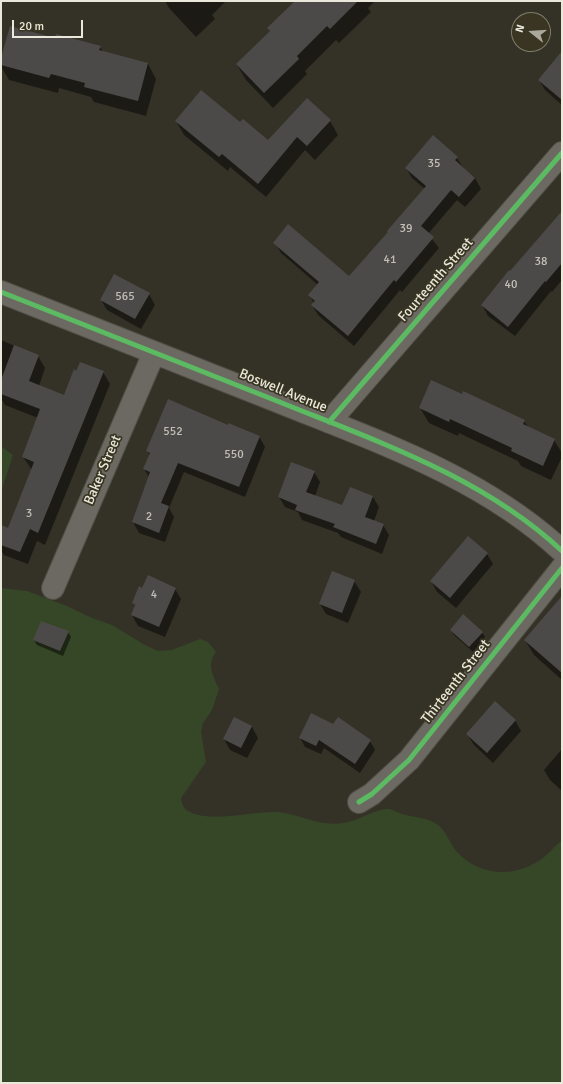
<!DOCTYPE html>
<style>
body{margin:0}
#map{position:relative;width:563px;height:1084px;overflow:hidden;background:#343227;font-family:Signika,sans-serif}
canvas{display:block}
.frame{position:absolute;inset:0;border:2px solid #e9e8db;pointer-events:none}
.north{position:absolute;left:511px;top:12px;width:40px;height:40px;box-sizing:border-box;background:#393522;border:1px solid #7f7d6c;border-radius:50%;rotate:287deg;font-size:11px;font-weight:700;line-height:16px;text-align:center;color:#e9e8db}
.north::after{content:'';display:block;margin:auto;width:14px;height:18px;background:#aaa89c;clip-path:polygon(50% 0,100% 100%,50% 72%,0 100%)}
.scale{position:absolute;left:12px;top:20px;width:71px;height:18px;box-sizing:border-box;border:2px solid #e9e8db;border-top:0;padding-left:5px;font-size:12px;line-height:14px;white-space:nowrap;color:#e9e8db;-webkit-text-stroke:3px #393522;paint-order:stroke}
</style>
<div id="map">
<canvas width="563" height="1084"></canvas>
<div class="frame"></div>
<div class="north">N</div>
<div class="scale">20 m</div>
</div>
<script>
const ctx = document.querySelector('canvas').getContext('2d');
ctx.lineJoin = 'round';
function fill(path, color) {
  ctx.fillStyle = color;
  ctx.fill(path, 'evenodd');
}
function strokePath(path, color, width, dash) {
  ctx.strokeStyle = color;
  ctx.lineWidth = width;
  ctx.lineCap = dash ? 'butt' : 'round';
  ctx.setLineDash(dash || []);
  ctx.stroke(path);
}
function label(font, color, halo, rows, align = 'center') {
  ctx.font = font + ' Signika,sans-serif';
  ctx.lineWidth = 3.5;
  ctx.setLineDash([]);
  ctx.textBaseline = 'middle';
  ctx.strokeStyle = halo;
  ctx.fillStyle = color;
  for (const [text, x, y, turn = 0] of rows) {
    ctx.save();
    ctx.translate(x, y);
    ctx.rotate((+turn || 0) * Math.PI / 180);
    ctx.textAlign = isNaN(turn) ? turn : align;
    if (halo) ctx.strokeText(text, 0, 0);
    ctx.fillText(text, 0, 0);
    ctx.restore();
  }
}
fill(new Path2D(`
 M1,446L13,455L1,492Z
 M1,588L27,591L67,606L92,618L112,625L143,644L158,651L172,650L200,639L208,642L216,652C206,665 213,675 219,689L212,710L203,723L201,732L206,762L181,798C182,804 183,809 190,812C212,823 253,811 277,812C300,814 319,827 343,823C358,821 371,811 386,809C392,808 400,814 406,815C417,818 429,818 438,825C447,832 449,843 457,852C478,875 511,878 537,862C545,858 555,846 562,840V1083H1Z`), '#354726');
fill(new Path2D(`
 M165,1H226L212,15L215,19L196,37L169,8Z
 M296,1H375L368,8L371,12L339,43L336,40L305,71L307,74L273,108L246,80L237,65L270,32L268,28Z
 M56,39L100,47L103,52L148,64L156,79L146,116L94,102L91,97L59,88L58,93L9,80L1,66V61Z
 M562,53V105L545,90L539,80Z
 M307,99L330,121L338,135L315,160L305,150L266,197L230,167L228,171L184,135L176,121L268,141Z
 M433,137L457,158L464,169L475,178L481,189L465,207L457,200L428,234L439,248L402,292L400,290L354,346L318,315L312,305L314,303L310,296L318,285L281,253L275,243L349,277L389,233L425,189L412,178L406,168Z
 M562,212V280L552,292L551,291L515,336L488,316L482,305Z
 M149,294L155,305L141,329L107,310L101,300Z
 M1,340L38,356L45,368L39,386L64,396L77,372H103L110,384L45,545L37,541L28,564L4,555L1,550V532L8,529L32,470L23,457L38,418L5,405L1,398Z
 M420,408L524,421L529,428L554,440L562,453V457L551,480L521,466L518,461L459,433L458,436L429,423Z
 M228,427L259,436L265,447L245,497L184,472L169,508L174,517L165,542L139,533L133,522L149,477L144,469L150,455L147,451Z
 M314,472L320,482L315,496L343,507L350,488L373,497L379,507L374,521L383,525L389,535L382,554L341,537L338,533L302,520L298,512L285,507L279,497Z
 M487,554L493,564L456,608L437,592L431,581Z
 M354,581L361,592L348,623L326,614L320,604Z
 M143,589H175L181,599L165,637L138,626L132,615L135,607L133,603Z
 M562,602V680L534,655L525,640Z
 M451,630L482,632L485,637L473,652L454,635Z
 M68,632L71,637L63,656L37,645L34,640Z
 M234,719L252,727L258,738L247,758L230,750L224,739Z
 M338,719L370,741L375,750L360,773L324,748L321,754L305,747L300,738L333,725Z
 M515,720L521,731L493,763L474,745L467,734Z
 M562,749V791L550,780L544,770Z`), '#0007');
fill(new Path2D(`
 M295,1H358L330,29L327,26L297,56L299,59L264,93L236,64L270,31L267,28Z
 M10,26L55,38L56,34L101,46L99,50L148,63L138,101L84,87L85,83L51,74L49,78L1,65V58Z
 M562,51V100L538,80Z
 M201,90L240,122L243,119L268,140L307,98L331,120L307,146L297,137L258,184L222,154L219,157L175,121Z
 M433,135L458,157L455,160L475,178L459,197L451,190L421,226L434,237L396,282L394,280L348,336L311,305L315,301L308,295L319,282L273,243L288,224L349,276L388,232L387,231L426,186L405,168Z
 M562,211V263L546,282L545,281L508,327L481,305L509,270L510,271Z
 M114,274L150,293L135,319L100,300Z
 M14,345L39,355L29,381L64,395L74,369L76,371L80,362L104,371L38,533L30,529L20,552L1,545V525L8,528L34,462L22,457L40,409L1,394V380Z
 M431,380L462,394L463,391L525,420L523,424L555,439L543,466L511,451L512,448L450,419L449,422L419,408Z
 M168,399L228,425V423L260,436L239,487L178,463L161,503L169,506L159,533L132,522L150,472L143,469L150,453L146,451Z
 M291,462L315,471L306,492L342,505L350,487L373,496L365,517L384,524L376,544L333,527L335,524L295,510L297,505L278,497Z
 M468,536L488,553L450,598L430,581Z
 M332,571L355,580L342,613L319,604Z
 M148,575L176,588L159,627L131,615L135,605L132,603L139,586L142,588Z
 M562,596V673L524,640Z
 M463,614L483,632L469,647L450,630Z
 M41,621L69,631L60,651L33,640Z
 M495,701L516,720L487,753L466,734Z
 M311,713L333,724L338,717L371,740L355,764L319,740L316,746L299,738Z
 M234,717L252,726L241,748L223,739Z`), '#4c4a49');
const minor = new Path2D(`
 M1,292C93,329 185,365 277,401C376,441 483,477 562,551
 M329,422L562,153
 M53,588L154,353
 M359,802L372,794L409,760L562,568`);
strokePath(minor, '#504f45', 24);
strokePath(minor, '#6b6961', 22);
strokePath(new Path2D(`
 M1,292C93,329 185,365 277,401C376,441 483,477 562,551
 M329,422L562,153
 M359,802L372,794L409,760L562,568`), '#5cba63', 5);
label('12px', '#c2c0b6', null, [
 ["35",434,164],
 ["39",406,229],
 ["41",390,260],
 ["38",541,262],
 ["40",511,285],
 ["565",125,297],
 ["552",173,432],
 ["550",234,455],
 ["3",29,514],
 ["2",149,517],
 ["4",154,595]
]);
label('14px', '#e9e8db', '#393522', [
 ["Fourteenth Street",436,280,-49],
 ["Boswell Avenue",283,391,22],
 ["Baker Street",103,470,-67],
 ["Thirteenth Street",456,682,-52]
]);
</script>
